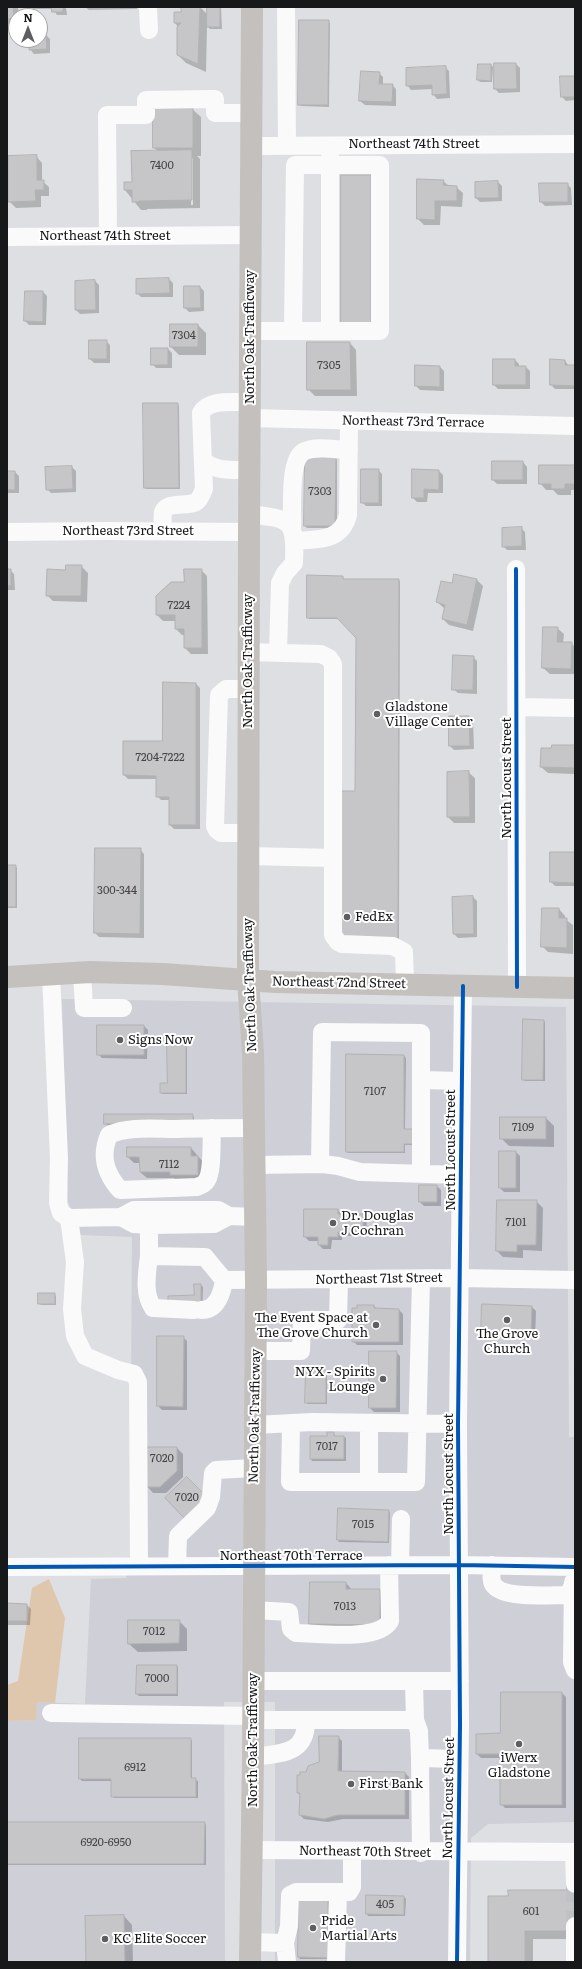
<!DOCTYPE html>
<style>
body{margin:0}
#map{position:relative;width:582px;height:1969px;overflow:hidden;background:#dedfe2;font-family:Literata,serif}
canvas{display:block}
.frame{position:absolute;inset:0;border:8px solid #17181a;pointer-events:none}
.north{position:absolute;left:8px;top:8px;width:40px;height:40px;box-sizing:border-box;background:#fff;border:1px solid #a2a3a3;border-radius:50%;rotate:0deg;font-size:11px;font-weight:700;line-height:16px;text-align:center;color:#17181a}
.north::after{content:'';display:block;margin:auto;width:14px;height:18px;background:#5d5e60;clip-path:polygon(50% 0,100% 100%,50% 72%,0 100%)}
</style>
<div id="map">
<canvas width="582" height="1969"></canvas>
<div class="frame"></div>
<div class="north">N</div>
</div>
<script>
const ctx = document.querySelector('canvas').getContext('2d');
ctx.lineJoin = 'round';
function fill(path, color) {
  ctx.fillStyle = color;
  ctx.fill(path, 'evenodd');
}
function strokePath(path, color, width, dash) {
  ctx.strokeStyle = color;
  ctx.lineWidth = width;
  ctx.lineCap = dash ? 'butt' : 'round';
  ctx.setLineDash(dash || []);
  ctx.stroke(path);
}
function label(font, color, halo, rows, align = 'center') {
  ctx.font = font + ' Literata,serif';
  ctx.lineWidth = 4;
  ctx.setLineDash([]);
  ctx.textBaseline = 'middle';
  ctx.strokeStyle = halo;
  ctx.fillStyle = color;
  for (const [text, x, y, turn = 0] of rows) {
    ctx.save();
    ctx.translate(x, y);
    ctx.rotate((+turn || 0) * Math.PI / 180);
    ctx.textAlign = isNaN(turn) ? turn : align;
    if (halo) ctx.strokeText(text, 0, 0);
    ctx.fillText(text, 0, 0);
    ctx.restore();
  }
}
fill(new Path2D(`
 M62,999L566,1007L569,1437H575V1822L488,1824L471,1838L470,1962H275V1702H224L225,1962H7V1721L35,1720L37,1702L85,1704L91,1579L126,1578L130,1556L132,1237L81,1235L68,1202Z`), '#cecfd7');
fill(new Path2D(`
 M49,1579L65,1618L55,1703L37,1702L36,1720L7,1721V1685L18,1681L32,1588Z`), '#dfc7ae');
fill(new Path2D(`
 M7,7H18L19,16H16V24L7,25Z
 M31,7H66L67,15H57L53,9H33Z
 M85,7H137V9L89,10Z
 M182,7H200L208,15V7H221L222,29H210L207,26L206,72L186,63L178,55V27L175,23L182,13Z
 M328,21L330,23L329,107L301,106L299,104Z
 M40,35H46L50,39V53L34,54L30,49V40H40Z
 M516,64L520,68V92L499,93L495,89Z
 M491,65L493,67L492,82H480L478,80Z
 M445,67L449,71L450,98L437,99L433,94V89L411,90L407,85Z
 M379,73L383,77V85H392L396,89V106L365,105L360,101Z
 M575,77V100L566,101L562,97Z
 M192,109L201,117V156H197L200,159V208L147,209V210H141L125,190L133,183L158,151L154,148ZM191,158H193V205H191Z
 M36,156L42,163V181L49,187V196H41V207L16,208L9,201Z
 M443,181L449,186L456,187L463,193L462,207L441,206L440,225H424L418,219Z
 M498,182L502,186V201L480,202L476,198Z
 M567,184L571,188L572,205L545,206L541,202Z
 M169,279L173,283V297H141L137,293Z
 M95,281L99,285V313L80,314L76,310Z
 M185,287H200L204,291V311L189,312L185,308Z
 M43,292L47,296L46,325H29L25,321Z
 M198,325L206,333V355H179L171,347Z
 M106,341L110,345V363H94L90,359Z
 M350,343L356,350L357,396H315L308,389Z
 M168,349L172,353V368H156L152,364Z
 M494,360H515L519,364V367H526L530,371V389H498L494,385Z
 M565,361L569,366H575V389H555L551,385Z
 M416,366L440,367L444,371V391L420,390L416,386Z
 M177,404L179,406L180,489H147L145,488Z
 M335,458L337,460V528H307L305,526Z
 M523,462L527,467V484H497L493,480Z
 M575,466V490H571V495H558L553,490H546L540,483Z
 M72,467L76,471V492L51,493L47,489Z
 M378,470L382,474V506H366L362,502Z
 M439,471L443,475V493H428L427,502H417L413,498Z
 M7,472H15L19,476V493H7Z
 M521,528L525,532L526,550H507L503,546Z
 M81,566L88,573L87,602L53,601L47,595L66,571Z
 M7,570H10L14,574L15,590H7Z
 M201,570L207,576L208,654H191L185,648V635H182L176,629V621H163L157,615V597L185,583Z
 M342,577L345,580H399L400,582L399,940H341L356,792L357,638L340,619H309L308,617Z
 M477,580L483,586L473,631L449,625L443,619L445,609L437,602L452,584Z
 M557,628L564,634L563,643H571L575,647V674H550L543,668Z
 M473,657L477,661V694L458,693L453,689Z
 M196,684L200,688V829H174L170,825V800H161L157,796V779H128L124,775L163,742Z
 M469,717L473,721L474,749L454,750L450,746Z
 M575,746V774L548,773L541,767L542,749Z
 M448,772H468L475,778V823H454L448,817Z
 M7,829L8,830V839H7Z
 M96,849H140L144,854V938L99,937L95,933Z
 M575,853V886H555L551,882Z
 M7,866H15L17,868V908H7Z
 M473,897L477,901V937L458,938L454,934Z
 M559,909L565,916V919L573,925V954L548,952L542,946Z
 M544,1021L545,1022V1081H525L523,1079Z
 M144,1026L148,1030L147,1059L102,1058L98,1054Z
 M186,1046L187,1048V1094H163L161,1093L168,1084Z
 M404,1056L406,1058L405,1130L420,1145H405V1153H348L347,1151Z
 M192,1115L194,1117V1125H107L105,1123Z
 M546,1118L554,1126V1147L509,1146L501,1138Z
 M128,1148H191L204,1163V1181H177L174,1178H147L140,1172V1163H134L128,1157Z
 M516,1152L520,1156V1192H504L500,1188Z
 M437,1186L441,1190V1206H424L420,1202Z
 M536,1201L543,1208L542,1251L523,1250V1258L503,1257L497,1251Z
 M338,1210L342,1215H363L367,1219L366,1236H342V1240H332L331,1249H323L319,1245V1241H309L305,1237Z
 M201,1285L203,1287L202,1315L195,1296Z
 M54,1294L56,1296V1305H41L39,1303Z
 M374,1306L377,1309L399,1310L403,1314V1345H357L353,1341Z
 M532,1307L536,1311L535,1339L486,1337L482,1333Z
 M183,1337L187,1341V1410H162L158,1406Z
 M396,1352L400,1356V1412H374L370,1408Z
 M326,1371L327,1372V1404H308L306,1402Z
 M334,1433L335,1437H344L346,1438V1461H312L311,1459L328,1437Z
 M177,1448L183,1454V1477L166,1493H153L147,1486Z
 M389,1511L390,1513L389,1543L339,1542L338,1540Z
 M346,1583L352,1590H380L386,1597V1631L316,1630L310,1624Z
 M7,1604L27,1605L31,1609L30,1625H7Z
 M179,1621L187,1629V1651L138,1652L129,1644Z
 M177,1666L178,1667V1696H139L137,1694Z
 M562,1693L566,1697V1808H505L501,1804V1758H481L477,1754L501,1734Z
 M338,1737L342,1741V1772L405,1773L409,1777V1819H343L328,1822L304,1819L300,1815L301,1795L298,1793L307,1773L320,1762Z
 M190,1739L192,1741V1779L198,1781V1798H114L112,1796V1781H82L80,1779Z
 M7,1823H204L206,1825V1865H7Z
 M575,1891L574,1939H533V1962H489V1897Z
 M404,1897L406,1899L405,1916H368L367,1914Z
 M328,1900L330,1902L329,1959H300L299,1957Z
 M124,1916L132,1925L133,1962H87Z`), '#0003');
const building = new Path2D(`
 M7,7H13L14,18L7,19Z
 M52,7H63V12H52Z
 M181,7H200L198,64L177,55V27L181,23H174V12H181Z
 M207,7H220V27H207Z
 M299,20H329L328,105H298Z
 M40,34H46L47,49L29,50V40H40Z
 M494,63H516L517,89H494Z
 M478,64H491V81L477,80Z
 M446,66L447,94L432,95V85L406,86V68Z
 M361,71L380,72L379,84H393L392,102L359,101Z
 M560,76H575V97H561Z
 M153,108H193V148H153Z
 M192,150V200L139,201V202H132V190H124V182H132L131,151Z
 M37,155V180H44V190H35L36,201L8,202V156Z
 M341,175H371V326H341Z
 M417,179L444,180L443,185L457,186V201H435V220L417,219Z
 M498,181L499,198H475V182Z
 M539,183H568V202H540Z
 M169,278L170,293L136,294V279Z
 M95,280L96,310H75V281Z
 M184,286H200L201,308H184Z
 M25,291H43V322L24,321Z
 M170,324H198V347H170Z
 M89,340H107V359H89Z
 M307,342H350L351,390H307Z
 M151,348H168V365H151Z
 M493,359H515V366H526V385H493Z
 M550,359L565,360V365H575V386L550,385Z
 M415,365L440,366V387L415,386Z
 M143,403H178L179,488H144Z
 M305,457H336L335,526H304Z
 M492,461H523V480H492Z
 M539,465H575V484H565V489H551V484H539Z
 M72,466L73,489L46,490L45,467Z
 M361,469H379V503H361Z
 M412,469L439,470V490L424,489V498H412Z
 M7,471H15V490H7Z
 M522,527V546L502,547V528Z
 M66,565H82L81,596H46L47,569L65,570Z
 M7,569H11V586H7Z
 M184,569H202V648H184V629H175V615H156V596L171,582H184Z
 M454,574L477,579L467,625L442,619L445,605L436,602L441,581L452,583Z
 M307,575L343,576V579H399L398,938H339V791H355L356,638L337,618H307Z
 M543,627H558L557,642H572L571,669L542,668Z
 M453,655L474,656L473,690H452Z
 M163,682L196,683V825H169V797H156V776L123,775V741H162Z
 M449,716H469L470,746H449Z
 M552,745H575V768L540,767L541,748H551Z
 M469,771L470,817H447V772Z
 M95,848H141L140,934L94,933Z
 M550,852H575V883L550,882Z
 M7,865H16V907H7Z
 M473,896L474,934H453L452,897Z
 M542,908H559V918H567V948L541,947Z
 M523,1019L544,1020L543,1080H522Z
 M97,1025H144V1055H97Z
 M167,1045H186V1093H160V1083H167Z
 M346,1054L404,1055V1129H419L418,1144H404V1152H346Z
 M104,1114H193V1123L104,1124Z
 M500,1117H546V1139H500Z
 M127,1147H191V1156H198V1175H170V1172H140L139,1157H127Z
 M499,1151H516V1188H499Z
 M419,1185H437V1202H419Z
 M497,1200H537L536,1245H517V1252L496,1251Z
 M304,1209H338V1214H363V1232H338V1237H328V1245H318V1237H304Z
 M194,1284H201V1314L168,1304V1296L194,1295Z
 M38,1293H55V1304H38Z
 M482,1304L532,1306L531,1335L481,1334Z
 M357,1305H374V1308L399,1309V1342H352V1308H357Z
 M157,1336H184L183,1407L157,1406Z
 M369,1351H397L396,1408H369Z
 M306,1369L326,1370V1403H305Z
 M327,1432H334V1436H344V1459H310V1436H327Z
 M146,1447H177V1471L160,1487H146Z
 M187,1477L209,1499L186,1520L165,1498Z
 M338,1508L389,1510L388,1542L337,1540Z
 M310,1582H346V1589H380V1625L309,1624Z
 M7,1603L27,1604V1621H7Z
 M128,1620H180L179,1643L128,1644Z
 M137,1665H177V1694H136Z
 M501,1692H562V1805H500V1754H476V1734L500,1733Z
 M319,1736H339L338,1771L405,1772V1815H338L324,1819L299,1815L300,1793H297V1775H300V1772H306L308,1766L319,1762Z
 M79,1738H191V1778H196V1797H111V1779H79Z
 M7,1822H205L204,1864H7Z
 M508,1890H575V1928L567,1931H525V1962H488V1896H508Z
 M366,1895L404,1896V1915L366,1914Z
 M299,1899H328V1958L298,1957Z
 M124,1915L125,1962H86L85,1916Z`);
fill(building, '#c6c6c9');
strokePath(building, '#b2b2b5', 1);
strokePath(new Path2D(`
 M575,1884V1926`), '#c0c1c4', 18, [18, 9]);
strokePath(new Path2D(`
 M148,7L149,30
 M286,7L287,146
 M252,146L575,144
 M330,153V331
 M108,236L107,115H146V100L215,99V113H252
 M7,237L250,235
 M250,331C294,331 337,331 380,331V165H295L293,331
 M250,418L575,426
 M203,461C218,472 232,470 250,470
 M249,514C291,519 296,519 294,563L285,573L280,583L278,653
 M292,529C293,512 288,462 303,452C315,445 336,450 349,450
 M163,531C163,526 162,517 163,512C167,501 188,507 196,502C200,500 202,493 204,489L201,413C209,398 235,403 250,402
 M7,532L104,531L249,532
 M295,541C318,539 341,542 348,515L349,421
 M516,569L517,987
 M248,652L321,654L329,658L333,664V935L338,942L342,944L393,946L404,952L405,984
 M517,707L575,708
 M248,833H221L217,830L215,826L219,695L226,689H248
 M248,856L333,858
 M82,972L84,1008H123
 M51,974L59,1158L58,1203L61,1213L69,1218L121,1217L134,1210H218L229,1216
 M421,1080L461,1081
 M212,1128C211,1141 213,1170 207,1180C205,1184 202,1185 197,1187L120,1190C105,1173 100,1156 109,1135C129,1126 154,1129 176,1129C202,1128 228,1128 254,1128
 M320,1164L322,1032L421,1033V1174
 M254,1165L323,1164L338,1166L360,1172L461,1175
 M121,1217L134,1224L149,1225L214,1224L229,1216L255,1217
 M69,1218L75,1262L72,1309L75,1336L85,1356L118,1370L134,1374L138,1382L139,1566
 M149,1225V1256L205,1257L224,1280L459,1278L575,1280
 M149,1256C147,1274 143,1293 153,1308L194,1310
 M201,1310C217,1310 222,1294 224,1280
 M256,1351H301L302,1320H338L339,1280
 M291,1423L290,1482H416L421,1279
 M255,1425L312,1422L458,1424
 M369,1482V1423
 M400,1565L401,1519
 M492,1565C492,1571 490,1579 493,1584C501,1599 549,1595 565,1595L569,1593L572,1587
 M177,1566L178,1536L207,1508L211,1497L213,1473L216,1470L254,1468
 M7,1567L459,1565L575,1567
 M573,1582L572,1662L575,1670
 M253,1610L289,1612L291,1629L296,1633C318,1633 378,1642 390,1621L389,1565
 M253,1681H414
 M51,1713L253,1716
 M253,1720H415L414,1681H460
 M415,1720L419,1731L420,1758L459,1759
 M253,1757C280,1753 307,1755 306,1720
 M420,1758L421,1853
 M252,1850L575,1852
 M574,1852L575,1884
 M250,1942L285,1943
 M287,1962L285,1943L289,1926L290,1895L296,1892H349L352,1887V1852
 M336,1962L338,1893
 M457,1962L460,1725L458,1424L463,986
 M575,1962V1926`), '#fafafb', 18);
strokePath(new Path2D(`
 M7,977L90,972L163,974L275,982L575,988
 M250,1962L253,1757L256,1281L253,1053L248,980L249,532L252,7`), '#c4c0bd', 22);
strokePath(new Path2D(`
 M516,569L517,987
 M7,1567L459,1565L575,1567
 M457,1962L460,1725L458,1424L463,986`), '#0057b8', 4);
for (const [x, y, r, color] of [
 [377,714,4,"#5d5e60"],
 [347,917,4,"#5d5e60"],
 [120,1040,4,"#5d5e60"],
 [333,1223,4,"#5d5e60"],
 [507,1320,4,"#5d5e60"],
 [376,1325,4,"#5d5e60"],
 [383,1379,4,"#5d5e60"],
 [519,1744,4,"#5d5e60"],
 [351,1784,4,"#5d5e60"],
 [313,1928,4,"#5d5e60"],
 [105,1939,4,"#5d5e60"]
]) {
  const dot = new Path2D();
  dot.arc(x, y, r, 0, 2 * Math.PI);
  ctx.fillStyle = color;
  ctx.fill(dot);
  strokePath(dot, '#fff', 1.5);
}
label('11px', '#444447', null, [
 ["7400",162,166],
 ["7304",184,336],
 ["7305",329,366],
 ["7303",320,492],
 ["7224",179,606],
 ["7204-7222",160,758],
 ["300-344",117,891],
 ["7107",375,1092],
 ["7109",523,1128],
 ["7112",169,1165],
 ["7101",516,1223],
 ["7017",327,1447],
 ["7020",162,1459],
 ["7020",187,1498],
 ["7015",363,1525],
 ["7013",345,1607],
 ["7012",154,1632],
 ["7000",157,1679],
 ["6912",135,1768],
 ["6920-6950",106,1843],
 ["405",385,1905],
 ["601",531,1912]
]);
label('13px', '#17181a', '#fff', [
 ["Northeast 74th Street",414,144],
 ["Northeast 74th Street",105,236],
 ["North Oak Trafficway",250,337,-90],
 ["Northeast 73rd Terrace",413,422,1],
 ["Northeast 73rd Street",128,531],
 ["North Oak Trafficway",248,661,-90],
 ["North Locust Street",507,778,-90],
 ["Northeast 72nd Street",339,983,1],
 ["North Oak Trafficway",250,985,-92],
 ["North Locust Street",451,1150,-90],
 ["Northeast 71st Street",379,1279,-1],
 ["North Oak Trafficway",255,1416,-89],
 ["North Locust Street",449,1474,-90],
 ["Northeast 70th Terrace",291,1556],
 ["North Oak Trafficway",253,1740,-90],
 ["North Locust Street",449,1798,-89],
 ["Northeast 70th Street",365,1852,1]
]);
label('13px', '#17181a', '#fff', [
 ["Gladstone",385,707],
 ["Village Center",385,722],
 ["FedEx",355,917],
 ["Signs Now",128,1040],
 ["Dr. Douglas",341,1216],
 ["J Cochran",341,1231],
 ["The Event Space at",368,1318,"right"],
 ["The Grove Church",368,1333,"right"],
 ["The Grove",507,1334,"center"],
 ["Church",507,1349,"center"],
 ["NYX - Spirits",375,1372,"right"],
 ["Lounge",375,1387,"right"],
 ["iWerx",519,1758,"center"],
 ["Gladstone",519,1773,"center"],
 ["First Bank",359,1784],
 ["Pride",321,1921],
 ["Martial Arts",321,1936],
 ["KC Elite Soccer",113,1939]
], 'left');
</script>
